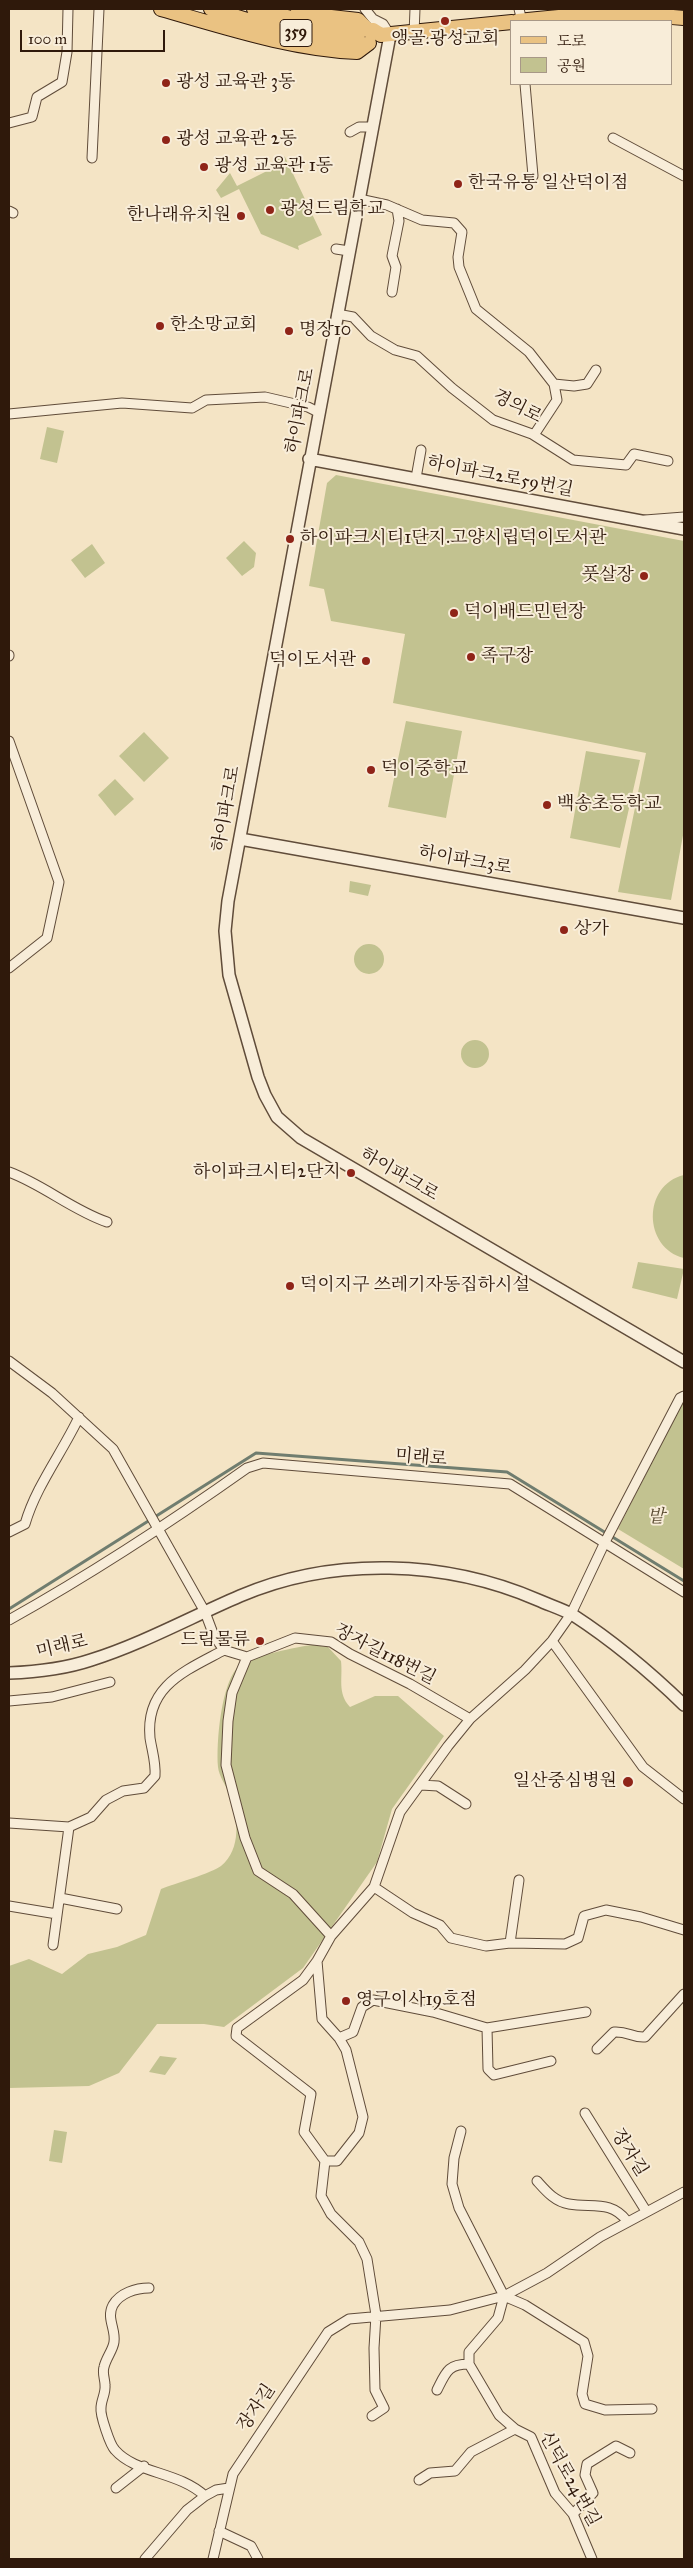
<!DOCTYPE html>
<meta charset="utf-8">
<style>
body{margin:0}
#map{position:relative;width:693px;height:2568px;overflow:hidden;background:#f4e4c5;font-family:"IM FELL Great Primer","Noto Serif KR",serif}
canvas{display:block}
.frame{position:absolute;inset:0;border:10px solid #2f190b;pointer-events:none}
.legend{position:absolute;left:510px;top:20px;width:162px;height:65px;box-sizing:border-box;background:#f8edd9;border:1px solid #a89887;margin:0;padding:6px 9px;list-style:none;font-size:15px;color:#2f190b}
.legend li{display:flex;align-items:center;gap:10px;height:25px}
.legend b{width:25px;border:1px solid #a89887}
.scale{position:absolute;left:20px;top:30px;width:145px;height:22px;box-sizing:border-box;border:2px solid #2f190b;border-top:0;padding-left:6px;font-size:15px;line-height:18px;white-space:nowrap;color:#2f190b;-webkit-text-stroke:4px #f8edd9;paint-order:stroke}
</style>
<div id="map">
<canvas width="693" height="2568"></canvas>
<div class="frame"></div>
<ul class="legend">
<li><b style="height:6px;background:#eac282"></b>도로</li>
<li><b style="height:14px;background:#c2c290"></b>공원</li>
</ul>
<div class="scale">100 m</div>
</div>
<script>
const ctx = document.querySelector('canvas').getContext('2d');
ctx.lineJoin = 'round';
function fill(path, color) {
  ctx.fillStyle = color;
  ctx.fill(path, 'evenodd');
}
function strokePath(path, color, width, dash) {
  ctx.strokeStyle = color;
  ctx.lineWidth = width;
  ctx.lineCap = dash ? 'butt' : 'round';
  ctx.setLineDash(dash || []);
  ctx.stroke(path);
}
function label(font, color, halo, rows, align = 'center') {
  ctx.font = font + ' "IM FELL Great Primer","Noto Serif KR",serif';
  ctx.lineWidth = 4;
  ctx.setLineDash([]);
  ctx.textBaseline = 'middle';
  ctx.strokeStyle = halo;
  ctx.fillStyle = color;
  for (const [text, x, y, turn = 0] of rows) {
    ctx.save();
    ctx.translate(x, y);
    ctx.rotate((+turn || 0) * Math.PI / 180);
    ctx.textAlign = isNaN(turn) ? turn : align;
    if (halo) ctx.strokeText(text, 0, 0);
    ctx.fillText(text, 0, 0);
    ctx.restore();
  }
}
fill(new Path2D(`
 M281,155L285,157L322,235L298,246L299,250L261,234L239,189L221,198L216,190L230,173L237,186L265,172Z
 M47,427L64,431L57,463L40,459Z
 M336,475L684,541V830L671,900L618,892L646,753L393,703L405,634L331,621L324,589L309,586L327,483Z
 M244,541L256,553L254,567L242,576L226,558Z
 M92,544L105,563L85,578L71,560Z
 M406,721L462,731L446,818L388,807Z
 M144,732L169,758L144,782L119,756Z
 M586,751L640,760L620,848L570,838Z
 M115,779L134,799L115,816L98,795Z
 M350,881L371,885L368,896L349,892Z
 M354 959a15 15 0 1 1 30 0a15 15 0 1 1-30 0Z
 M461 1054a14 14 0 1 1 28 0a14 14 0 1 1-28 0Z
 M684,1175V1258C643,1248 642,1185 684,1175Z
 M638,1262L684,1269L677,1299L632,1288Z
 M684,1400V1569L618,1529Z
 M313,1645L328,1647L341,1661C343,1678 337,1693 350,1707L375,1696H398L444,1736L392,1809L377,1862L303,1968L224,2027L204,2024H157L119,2073L89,2086L9,2088V1966L29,1959L62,1974L88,1954L117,1947L146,1935L161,1889C174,1884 212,1873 221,1866C242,1849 238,1817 230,1795C226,1786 219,1776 218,1767C216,1744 221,1680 240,1665C249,1657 299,1646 313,1645Z
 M160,2056L177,2058L165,2075L149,2072Z
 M54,2130L67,2132L62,2163L49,2161Z`), '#c2c290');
strokePath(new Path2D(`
 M9,1609L256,1453L507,1472L684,1581`), '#707d6f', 3);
const minor = new Path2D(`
 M365,9L373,19L383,24L390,35
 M519,9L522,21
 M414,34L415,9
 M525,84L533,176
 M9,123L32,117L37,97L62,82L67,52L68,9
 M350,132L359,127H373
 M613,138L684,176
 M92,158L99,9
 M359,199L387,205L422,220L454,223L462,232L458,257L459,267L476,309L529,352L554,384L557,400L534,435
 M9,211L13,213
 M336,249L349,251
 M392,292L396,267L392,256L399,221L397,209
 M337,314L353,317L371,336L395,350L417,356L452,388L493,420L532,434L573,460L626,465L634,454L668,461
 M554,384L574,386L587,384L596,370
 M9,414L122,403L192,408L206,400L265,397L308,407L318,412
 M416,478L421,450
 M645,520L684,517
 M9,655V656
 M9,741L59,882L47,938L9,968
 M9,1172C44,1185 72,1210 107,1222
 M9,1361L52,1393L113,1449L205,1612L214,1636L224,1650L247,1657L295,1638L331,1642L350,1654L410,1684L470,1719
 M9,1532L25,1524C36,1486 62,1453 79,1417
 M9,1620C93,1573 168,1524 247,1468L263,1463L510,1484L684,1592
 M552,1641L643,1767L684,1799
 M247,1657L232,1693L228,1721L226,1765L245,1838L258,1871L293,1894L331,1936
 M9,1701L52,1697L110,1682
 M421,1785L438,1786L466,1804
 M9,1823L69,1827L91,1817L106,1800L123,1791L144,1788L155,1776C156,1762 152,1751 150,1738C145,1686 185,1671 224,1650
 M374,1887L413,1913L440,1925L451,1938L486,1946L510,1943L565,1944L578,1938L584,1916L606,1910L641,1917L684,1930
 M60,1898L117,1909
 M9,1906L57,1914
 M510,1943L519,1880
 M53,1945L69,1827
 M317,1961L322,2019L339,2038L346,2050L363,2117L359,2133L337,2161H325
 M487,2028L488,2069L494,2075L551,2061
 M339,2038L353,2032L362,2007L373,2000L433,2012L487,2028L586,2012
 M597,2049L614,2032C628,2031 632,2038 645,2037L684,1994
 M585,2113L646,2211
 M461,2131L454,2158L452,2184L459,2208L504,2296L525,2305L584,2342L588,2356L582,2394L585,2404L605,2410L652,2409
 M537,2181C546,2191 555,2202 569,2204C592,2208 611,2200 627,2221
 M149,2288C136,2288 120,2293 113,2305C106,2318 116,2329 114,2342C113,2350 106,2358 104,2367C102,2373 105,2379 105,2385C106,2393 101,2400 101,2408C100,2415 110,2445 115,2450C136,2474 178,2471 205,2496L216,2490L229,2488
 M504,2296L498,2318L469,2352V2364L499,2415L515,2429L531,2437L555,2493L573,2514L592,2559
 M437,2390C446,2372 448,2364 469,2364
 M372,2416L384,2408L375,2390L374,2348L376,2315L367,2259L359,2242L331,2214L321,2196L325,2161L304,2132L311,2094L236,2036L237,2028L303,1980L317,1961L331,1936L374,1887L400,1812L448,1746L470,1719L525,1670L552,1641L571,1614L605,1542L680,1398L684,1396
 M419,2480L430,2473L455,2471L471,2452L515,2429
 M116,2488L144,2466
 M573,2514L593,2493L585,2475L587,2464L616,2446L630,2453
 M219,2531L251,2546L258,2559
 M145,2559L187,2510L205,2496
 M213,2559L233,2474L328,2332L349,2319L450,2310L504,2296L547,2273L600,2237L684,2192`);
const tertiary = new Path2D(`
 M390,35L228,901L225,931L229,975L258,1077L265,1095L277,1117L301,1138L684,1362
 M309,459L684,529
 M240,839L684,918
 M9,1673C36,1672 64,1669 91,1660C142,1644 191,1617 240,1596C333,1556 446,1560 538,1600C549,1605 562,1609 573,1615C613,1641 650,1672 684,1705`);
const primary = new Path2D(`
 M161,9C225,27 290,49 357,52L369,43
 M211,9C259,23 310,42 361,43
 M254,9L333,28L373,30L381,35L512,22
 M298,9L322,16L358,20L368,30
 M518,21C576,14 626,12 684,18`);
strokePath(minor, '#604c3a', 11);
strokePath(tertiary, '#604c3a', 14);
strokePath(primary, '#2f190b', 16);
strokePath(minor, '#f8edd9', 9);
strokePath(tertiary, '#f8edd9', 11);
strokePath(primary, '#eac282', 14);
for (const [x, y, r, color] of [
 [445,21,5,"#8f2418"],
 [166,83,5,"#8f2418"],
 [166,140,5,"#8f2418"],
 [204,167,5,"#8f2418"],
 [458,184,5,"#8f2418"],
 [270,210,5,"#8f2418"],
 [241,216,5,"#8f2418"],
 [160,326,5,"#8f2418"],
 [289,331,5,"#8f2418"],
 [290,539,5,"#8f2418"],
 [644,576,5,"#8f2418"],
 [454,613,5,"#8f2418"],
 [471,657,5,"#8f2418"],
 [366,661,5,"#8f2418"],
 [371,770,5,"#8f2418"],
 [547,805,5,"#8f2418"],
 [564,930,5,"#8f2418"],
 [351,1173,5,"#8f2418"],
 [290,1286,5,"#8f2418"],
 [260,1641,5,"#8f2418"],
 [628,1782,6,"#8f2418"],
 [346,2001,5,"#8f2418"]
]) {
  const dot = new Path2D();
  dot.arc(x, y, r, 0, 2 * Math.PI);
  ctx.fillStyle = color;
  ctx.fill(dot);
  strokePath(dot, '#f8edd9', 2);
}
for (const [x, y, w] of [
 [296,33,32]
]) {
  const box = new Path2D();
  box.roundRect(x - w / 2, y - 13.5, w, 27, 4);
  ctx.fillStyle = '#f8edd9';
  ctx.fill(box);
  strokePath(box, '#2f190b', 1);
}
label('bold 16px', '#2f190b', null, [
 ["359",296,33]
]);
label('18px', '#2f190b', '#f8edd9', [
 ["앵골.광성교회",445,40,"center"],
 ["광성 교육관 3동",176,83],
 ["광성 교육관 2동",176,140],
 ["광성 교육관 1동",214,167],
 ["한국유통 일산덕이점",468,184],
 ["광성드림학교",280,210],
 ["한나래유치원",231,216,"right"],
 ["한소망교회",170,326],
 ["명장10",299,331],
 ["하이파크시티1단지.고양시립덕이도서관",300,539],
 ["풋살장",634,576,"right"],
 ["덕이배드민턴장",464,613],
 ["족구장",481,657],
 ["덕이도서관",356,661,"right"],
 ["덕이중학교",381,770],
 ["백송초등학교",557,805],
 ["상가",574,930],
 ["하이파크시티2단지",341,1173,"right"],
 ["덕이지구 쓰레기자동집하시설",300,1286],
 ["드림물류",250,1641,"right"],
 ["일산중심병원",617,1782,"right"],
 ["영구이사19호점",356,2001]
], 'left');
label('18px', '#2f190b', '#f8edd9', [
 ["경의로",517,407,27],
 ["하이파크로",301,411,-79],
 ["하이파크2로59번길",500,477,11],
 ["하이파크로",227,809,-80],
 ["하이파크3로",465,861,10],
 ["하이파크로",399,1175,30],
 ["미래로",421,1458,5],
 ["미래로",62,1647,-13],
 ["장자길118번길",385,1655,27],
 ["장자길",629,2153,58],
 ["장자길",257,2408,-56],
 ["신덕로24번길",569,2479,61]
]);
label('italic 18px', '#5b4c33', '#f8edd9', [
 ["밭",656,1518]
]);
</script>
